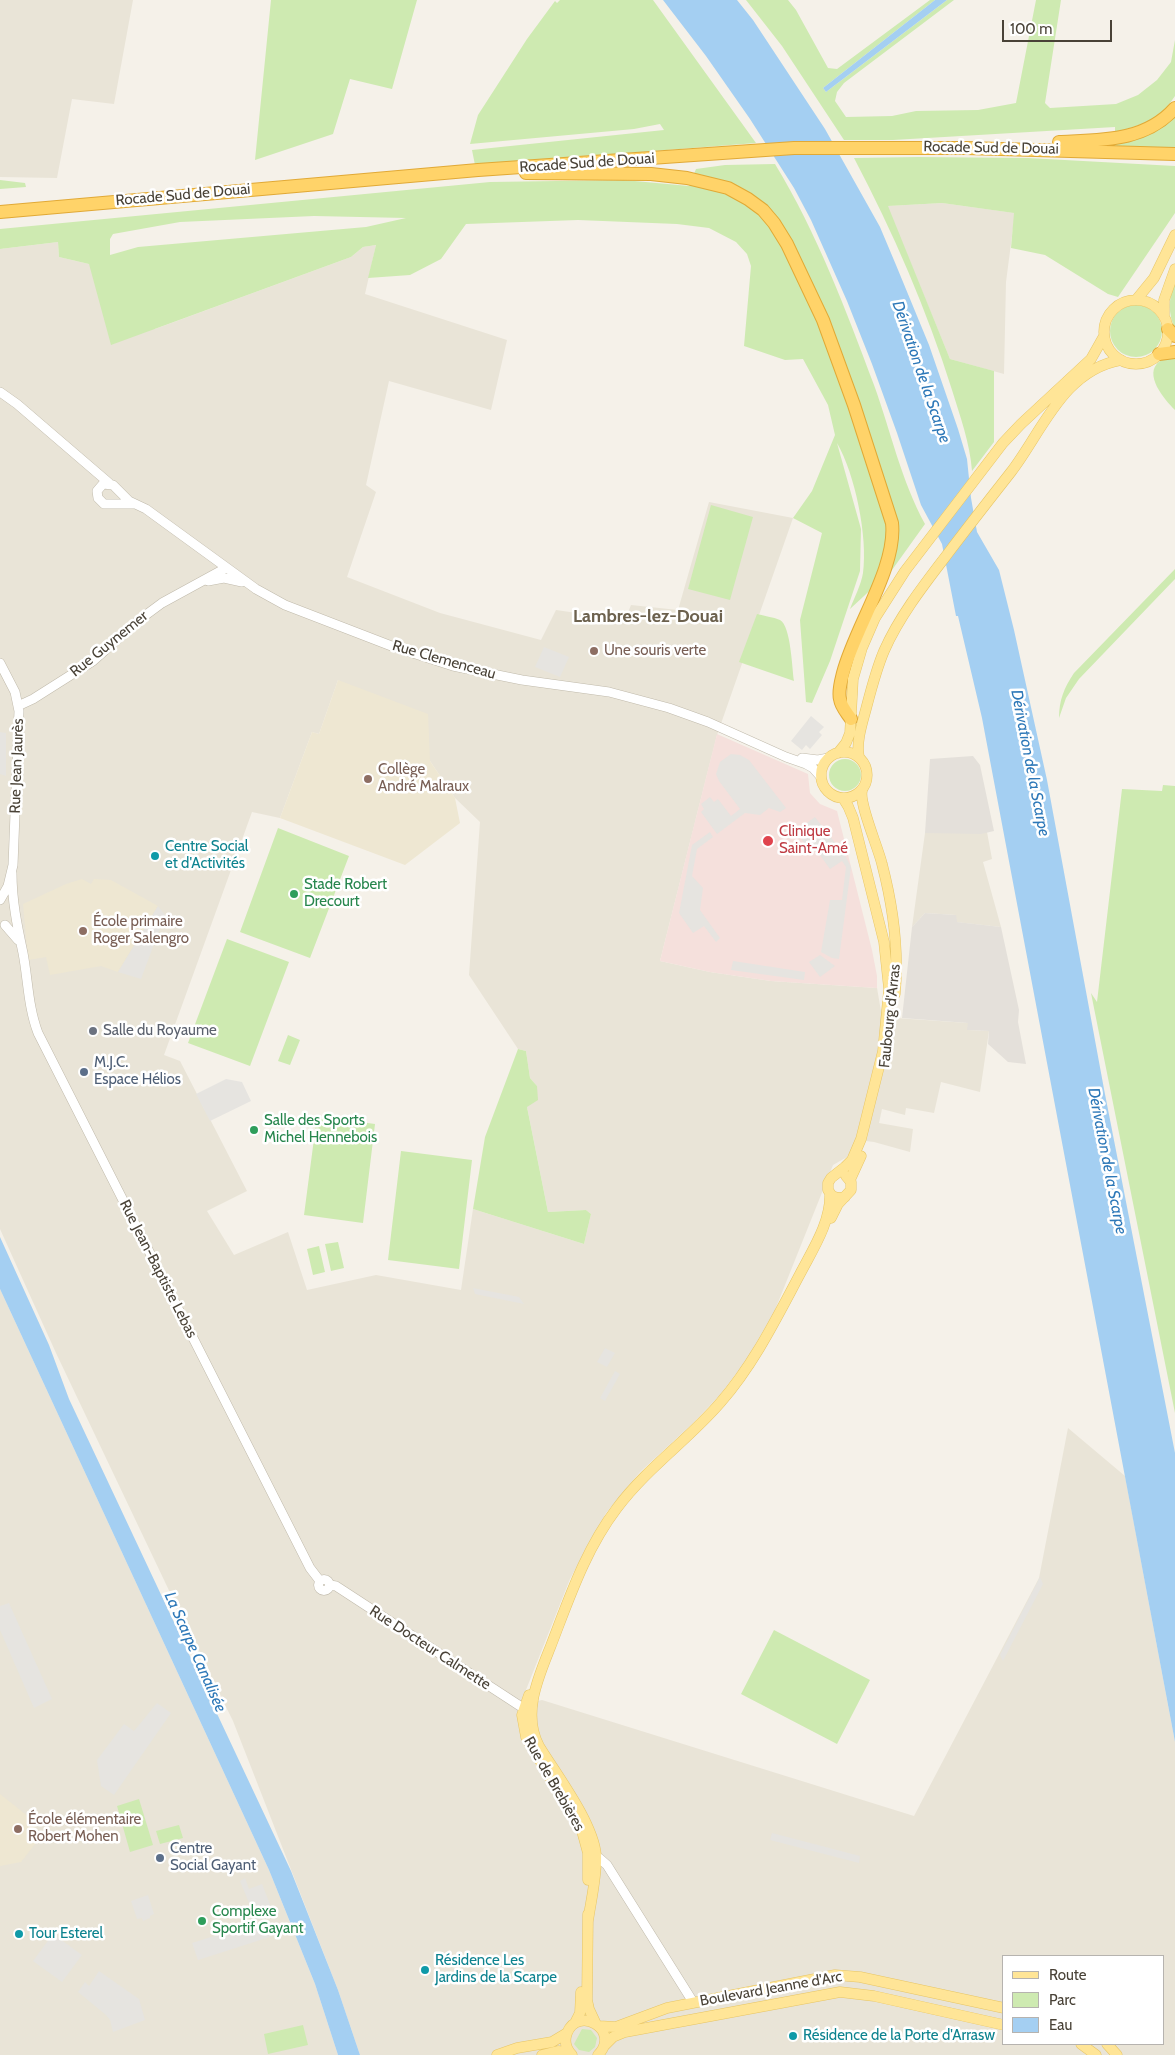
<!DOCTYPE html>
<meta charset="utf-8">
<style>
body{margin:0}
#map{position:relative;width:1175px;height:2055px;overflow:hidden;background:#f5f1e9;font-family:Cabin,sans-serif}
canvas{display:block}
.legend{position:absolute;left:1002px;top:1955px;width:162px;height:90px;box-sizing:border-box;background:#fff;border:1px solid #b6b3af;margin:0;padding:6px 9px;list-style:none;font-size:15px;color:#494237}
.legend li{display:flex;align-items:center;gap:10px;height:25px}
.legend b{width:25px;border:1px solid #b6b3af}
.scale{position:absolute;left:1002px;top:20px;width:110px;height:22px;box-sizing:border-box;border:2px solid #494237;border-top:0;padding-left:6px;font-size:15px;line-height:18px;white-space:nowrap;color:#494237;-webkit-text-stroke:4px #fff;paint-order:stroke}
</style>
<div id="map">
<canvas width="1175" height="2055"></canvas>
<ul class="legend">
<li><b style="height:6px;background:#ffe597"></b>Route</li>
<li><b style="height:14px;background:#ceeab1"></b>Parc</li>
<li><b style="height:14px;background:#a4cff2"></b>Eau</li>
</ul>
<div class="scale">100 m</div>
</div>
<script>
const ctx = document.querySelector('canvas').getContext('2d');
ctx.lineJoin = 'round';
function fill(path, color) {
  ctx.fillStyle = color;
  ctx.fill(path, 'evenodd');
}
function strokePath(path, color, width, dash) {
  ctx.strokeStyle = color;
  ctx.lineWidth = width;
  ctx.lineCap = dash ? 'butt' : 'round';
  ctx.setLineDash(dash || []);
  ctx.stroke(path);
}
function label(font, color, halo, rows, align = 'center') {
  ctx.font = font + ' Cabin,sans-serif';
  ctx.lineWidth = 5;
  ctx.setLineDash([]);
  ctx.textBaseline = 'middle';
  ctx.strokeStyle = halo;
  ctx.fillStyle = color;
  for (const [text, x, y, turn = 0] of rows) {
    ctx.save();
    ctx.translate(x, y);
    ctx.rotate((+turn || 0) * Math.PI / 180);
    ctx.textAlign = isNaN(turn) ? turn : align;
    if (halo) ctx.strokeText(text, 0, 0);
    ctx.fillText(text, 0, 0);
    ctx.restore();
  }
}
fill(new Path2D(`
 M0,0H133L114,104L72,99L57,178L0,177Z
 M942,203L1015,213L1006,282L1004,374L950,359L887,206Z
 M58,242L59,257L89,264L155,329L351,257L363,247L376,245L365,294L507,340L491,410L389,381L366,485L376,492L347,577L440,613L541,640L556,610L625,620L631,605L678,610L709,502L793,518L717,735L660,961L710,972L771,981L877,988L882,1017L968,1023V1030L989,1031L980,1092L941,1082L934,1113L906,1108L905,1115L882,1109L879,1123L913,1129L910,1152L874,1142L857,1140L854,1148L847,1157L833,1165L775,1310L747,1359L720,1395L692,1424L640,1472L606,1513L570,1579L520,1705L542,1700L914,1816L1039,1578L1068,1428L1125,1476L1175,1742V2055H360L338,1990L233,1721L184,1622L56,1353L0,1229V249ZM338,680L430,761L455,798L480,822L469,975L518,1049L526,1051L530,1078L537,1086L527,1107L548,1212L586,1210L591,1214L584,1244L473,1209L461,1290L376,1275L307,1290L288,1232L234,1255L207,1211L247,1191L180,1061L164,1055L252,812L280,818L312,732L319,734ZM1004,1956H1164V2044H1004Z
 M987,832L992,859L983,862L1001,927L956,922V915L925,913L912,927L925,833Z
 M0,1289L269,1870L315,1984L338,2055H0Z`), '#e9e4d7');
fill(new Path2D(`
 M973,756L980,765L994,831L981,834L925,833L930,759Z
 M925,913L956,915L957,922L1001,927L1019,1010L1018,1022L1026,1064L1008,1062L988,1044L989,1031L967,1030L968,1023L902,1018L912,927Z`), '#e4e0da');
fill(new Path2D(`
 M338,680L428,714L430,761L455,798L460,823L405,865L280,818L312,732L319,734Z
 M82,879L91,884L94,879L111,880L158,906L118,972L101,966L50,975L46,957L28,960L23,904L66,884Z
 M0,1794L34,1821L36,1827V1843L21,1862L0,1866Z`), '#eee7d2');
fill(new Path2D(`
 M717,734L808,774L810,793L820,804L837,811L872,950L877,976V988L771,981L710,972L660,961Z`), '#f5e0dc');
fill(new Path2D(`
 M271,0H417L392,89L350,79L333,134L255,160Z
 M560,0H653L756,143L475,165L472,150L664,130L660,124L634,129L470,144L478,115L527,39L555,1L557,3Z
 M746,0H788L796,10L828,68L837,69L930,0H935L823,88L826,92L947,0H954L844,83L837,92L835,101L846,117L892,116L916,111L978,110L1016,103L1036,0H1061L1045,103L1050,108L1116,104L1138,95L1157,80L1171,62L1175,40V96L1165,110L1151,121L1115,133V127L893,140H844L782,46Z
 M1175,114V149L1093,147Z
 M918,157L1028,158L1175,166V213L1118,297L1108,294L1045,255L1011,248L1014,213L942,203L888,206L950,359L994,371V442L972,471C970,443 960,416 952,390C927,310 893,232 854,158Z
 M775,164C817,233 846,310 874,385C891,432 901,480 925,524L892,570L850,609C854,598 861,585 863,573C868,537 855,474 837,443L861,529L860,571L830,661L812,703L806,702L800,620L822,533L793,518L812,491L835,435L828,405L803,359L785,360L744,346L751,266L747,254L736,242L709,228L677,224L578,220L466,224L441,259L410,275L368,278L376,245L363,247L351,257L111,345L89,264L59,257L58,242L0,249V229L490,182L624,180L689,186L696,169L725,165ZM314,216L406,218L366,227L138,247L110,255V239L113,234L180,222Z
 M0,180L25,183L26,187L0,189Z
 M1175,282V330C1168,312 1168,300 1175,282Z
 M1110 331a26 26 0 1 1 52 0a26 26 0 1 1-52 0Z
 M1175,356V410C1165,400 1142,374 1160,361C1164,358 1170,357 1175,356Z
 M711,505L753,517L730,600L688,589Z
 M1175,569V579L1079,679L1066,698L1059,718C1059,700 1064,688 1074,673Z
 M757,614C764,616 773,617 780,620C791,626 792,668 794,681L739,662Z
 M829 775a16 16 0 1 1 32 0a16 16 0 1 1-32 0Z
 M1163,785L1175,786V1413L1091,993L1097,1002L1122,789L1162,791Z
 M278,828L349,856L310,958L240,932Z
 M227,939L289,962L250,1066L188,1043Z
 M288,1035L300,1040L290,1065L278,1061Z
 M518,1049L526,1051L530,1078L537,1086L538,1100L527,1107L548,1212L586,1210L591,1214L584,1244L473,1209L485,1137Z
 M317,1116L375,1124L363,1223L304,1215Z
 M401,1151L472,1160L459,1269L388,1260Z
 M338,1242L344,1268L331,1271L325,1244Z
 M319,1246L325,1272L313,1275L307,1249Z
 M774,1630L870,1680L837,1744L741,1694Z
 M139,1799L153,1845L130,1852L117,1806Z
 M179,1825L183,1838L160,1844L156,1831Z
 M303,2025L308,2045L268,2054L264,2034Z
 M582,2029L591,2030L597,2038L595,2047L589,2052L579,2050L574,2044Z`), '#ceeab1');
fill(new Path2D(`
 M544,647L569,657L560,677L535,667Z
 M811,716L824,727L819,732L822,735L810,749L806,745L802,750L791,741Z
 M0,732L6,733V776L0,774Z
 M731,754L740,755L749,760L786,808L780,812L769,808L760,815L745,813L717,834L701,812L704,809L701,804L710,797L714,802L718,799L731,816L740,809L719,781L716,774L720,762Z
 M815,817L846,857L851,867L839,959L832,958L821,952L830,900H842L846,867L842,861L830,869L815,848L810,851L796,831Z
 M710,832L713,837L697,849L692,876L703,888L700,910L720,938L716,942L704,926L693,933L679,913L692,845Z
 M158,906L165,915L141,979L118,972Z
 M820,955L835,966L820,977L809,962Z
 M733,961L805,972L804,980L731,970Z
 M226,1079L242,1082L251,1101L210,1121L196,1094Z
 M473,1288L519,1297L524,1304L475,1294Z
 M605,1348L615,1353L607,1367L597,1362Z
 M615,1371L620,1374L605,1401L600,1398Z
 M1040,1577L1043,1584L1003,1661L1000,1655Z
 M9,1603L52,1699L34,1708L0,1630V1606Z
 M157,1703L171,1713L114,1795L101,1786L97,1760L124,1724L134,1731Z
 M772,1833L860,1856L859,1863L770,1840Z
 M245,1878L249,1889L262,1884L275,1917L256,1920L240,1881Z
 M148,1895L154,1914L150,1916V1918L143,1921L142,1918L137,1919L131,1901Z
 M259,1922L262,1933L274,1929L276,1935L198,1960L192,1943Z
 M53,1934L82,1955L62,1982L33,1961Z
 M99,1971L139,1999L145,2020L113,2032L110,2020L106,2015L78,1992L85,1982L89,1986Z`), '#e6e4e0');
fill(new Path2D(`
 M663,0H737L753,20L825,129L880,227L896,265L929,345L958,429L967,459L971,498L977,532L999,570L1014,630L1047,780L1104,1089L1175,1453V1742L982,718L958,616H956L942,544L921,505L897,433L872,364L847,301L811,220L794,188L750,119L706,56Z
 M935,0H947L826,92L823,88Z
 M0,1237L49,1345L69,1399L291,1871L338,1990L360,2055H338L315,1984L269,1870L0,1289Z`), '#a4cff2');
const minor = new Path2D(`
 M0,392L17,404L109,483
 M134,504H104L98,498L97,491L103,484L113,485L129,501L146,509L256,589L285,605L394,647L453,666L522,680L609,692L669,708L708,722L786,757L806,764L813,768L821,777
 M208,581L224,578L242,582
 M0,663L15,692L19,711L13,865L8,886L0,900
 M18,706L33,699L93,661L139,620L162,603L226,568
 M802,758L818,760L828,758
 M12,873C12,901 17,925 23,953C28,979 28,1007 38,1033L310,1568L320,1581
 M5,925L18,940
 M318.5 1585a5.5 5.5 0 1 1 11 0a5.5 5.5 0 1 1-11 0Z
 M330,1585L336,1586L520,1706L531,1709
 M590,1859L599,1858L607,1865L693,2002`);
const major = new Path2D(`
 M1104 332a32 32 0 1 1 64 0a32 32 0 1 1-64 0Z
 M1136,300L1154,278L1175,235
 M1164,315V300L1175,269
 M821 775a23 23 0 1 1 46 0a23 23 0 1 1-46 0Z
 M838,753L846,743L850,733L853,679L862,648L875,618L905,571L1003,443L1021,424L1091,359L1104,336
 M859,757C856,742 862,724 866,709C871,690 876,670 884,651C899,617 923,586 946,556C967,528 989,500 1011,472C1042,432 1063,370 1121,360
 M862,791C859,804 878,847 882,864C893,906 899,951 895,994
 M843,798L848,806L853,818L884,942L889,989L883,1051L861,1139L852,1160L845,1167L831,1178L828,1183V1190L832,1196L838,1198L845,1197
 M850,1180L861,1156
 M831,1218L838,1204L851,1190V1182L846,1176
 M529,1695L522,1715L526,1737L582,1831L588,1853V1880
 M588,1914L587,2000L589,2009L596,2024
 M588,1921C591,1900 597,1876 596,1855C593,1822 556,1774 539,1746C522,1714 538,1678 550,1648C569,1599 585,1550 617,1508C647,1468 688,1440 720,1403C754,1364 776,1319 800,1274C813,1249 831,1222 830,1193
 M575,2023L580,2013L581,1992
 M599,2026L616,2027L667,2008L835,1975L860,1977L1004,2008
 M1081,2044L1096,2055
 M1107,2044L1117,2055
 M604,2046L613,2037L625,2032L840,1992L874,1996L1004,2025
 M497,2055L517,2048L552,2042L567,2033
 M542,2055L558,2051L570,2053
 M572,2055C566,2049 564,2041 567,2033C578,2005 622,2030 598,2055`);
const highway = new Path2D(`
 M1059,142C1101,140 1145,142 1175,108
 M526,173L651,174L687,178L728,188L748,199L763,210L774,223L787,244L823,320L854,405L892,523C897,567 855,627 843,673C841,681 838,691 840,699C841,707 847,713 851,719
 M0,212L478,170L794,148H966L1175,154
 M1168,329L1175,336
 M1159,354L1175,352`);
strokePath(minor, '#c0baab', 10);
strokePath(major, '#e7c565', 11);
strokePath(highway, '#e1a936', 14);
strokePath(minor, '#fff', 9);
strokePath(major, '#ffe597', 10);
strokePath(highway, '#ffd369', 12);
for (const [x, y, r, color] of [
 [594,651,5,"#8d6e63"],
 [368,779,5,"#8d6e63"],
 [768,841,6,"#e0444e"],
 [155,856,5,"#0f9aa8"],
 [294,894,5,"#2e9e5b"],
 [83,931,5,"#8d6e63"],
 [93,1031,5,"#6b7280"],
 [84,1072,5,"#5c6f8a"],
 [254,1130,5,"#2e9e5b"],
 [18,1829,5,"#8d6e63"],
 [160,1858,5,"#5c6f8a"],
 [202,1921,5,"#2e9e5b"],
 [19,1934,5,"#0f9aa8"],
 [425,1970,5,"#0f9aa8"],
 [793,2036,5,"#0f9aa8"]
]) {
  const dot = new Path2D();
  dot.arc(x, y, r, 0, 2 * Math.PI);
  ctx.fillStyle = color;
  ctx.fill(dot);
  strokePath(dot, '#fff', 2);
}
label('15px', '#494237', '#fff', [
 ["Rocade Sud de Douai",991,148,1],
 ["Rocade Sud de Douai",587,163,-4],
 ["Rocade Sud de Douai",183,195,-5],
 ["Rue Guynemer",109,644,-39],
 ["Rue Clemenceau",444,660,16],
 ["Rue Jean Jaurès",17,766,-88],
 ["Faubourg d'Arras",890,1016,-84],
 ["Rue Jean-Baptiste Lebas",158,1269,63],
 ["Rue Docteur Calmette",430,1648,33],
 ["Rue de Brebières",554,1784,60],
 ["Boulevard Jeanne d'Arc",771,1989,-10]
]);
label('15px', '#785e54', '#fff', [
 ["Une souris verte",604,651],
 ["Collège",378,770],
 ["André Malraux",378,787],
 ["École primaire",93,922],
 ["Roger Salengro",93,939],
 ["École élémentaire",28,1820],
 ["Robert Mohen",28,1837]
], 'left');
label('15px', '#be3a42', '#fff', [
 ["Clinique",779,832],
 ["Saint-Amé",779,849]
], 'left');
label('15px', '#0d838f', '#fff', [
 ["Centre Social",165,847],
 ["et d'Activités",165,864],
 ["Tour Esterel",29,1934],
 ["Résidence Les",435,1961],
 ["Jardins de la Scarpe",435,1978],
 ["Résidence de la Porte d'Arrasw",803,2036]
], 'left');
label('15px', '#27864d', '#fff', [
 ["Stade Robert",304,885],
 ["Drecourt",304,902],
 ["Salle des Sports",264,1121],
 ["Michel Hennebois",264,1138],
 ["Complexe",212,1912],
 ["Sportif Gayant",212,1929]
], 'left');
label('15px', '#5b616d', '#fff', [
 ["Salle du Royaume",103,1031]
], 'left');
label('15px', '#4e5e75', '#fff', [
 ["M.J.C.",94,1063],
 ["Espace Hélios",94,1080],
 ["Centre",170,1849],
 ["Social Gayant",170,1866]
], 'left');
label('italic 16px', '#2d78b8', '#fff', [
 ["Dérivation de la Scarpe",921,372,71],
 ["Dérivation de la Scarpe",1030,763,79],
 ["Dérivation de la Scarpe",1107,1161,79],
 ["La Scarpe Canalisée",195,1652,66]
]);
label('bold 18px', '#6c614e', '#fff', [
 ["Lambres-lez-Douai",648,617]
]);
</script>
